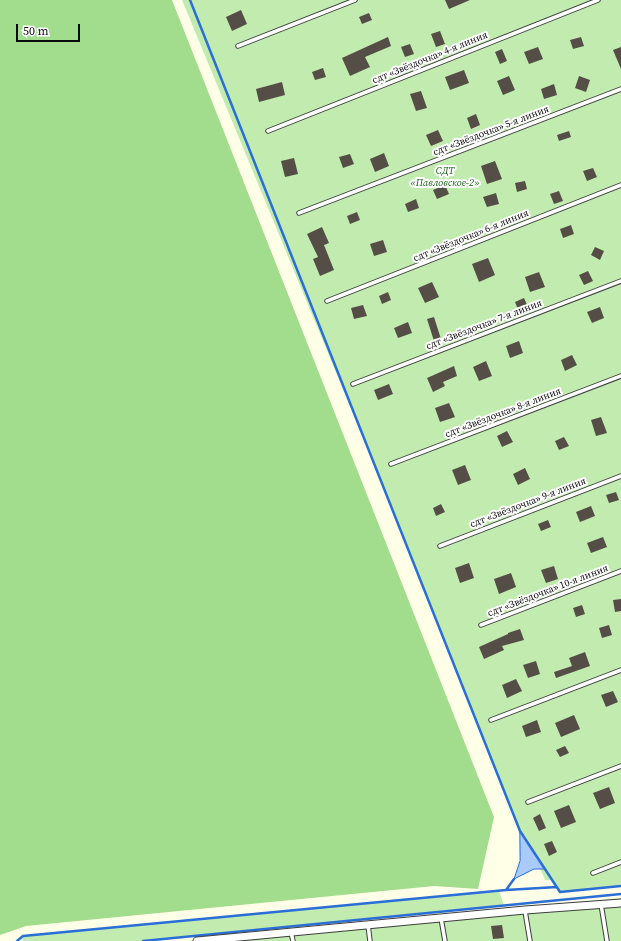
<!DOCTYPE html>
<meta charset="utf-8">
<style>
body{margin:0}
#map{position:relative;width:621px;height:941px;overflow:hidden;background:#ffffe8;font-family:"Source Serif 4",serif}
canvas{display:block}
.scale{position:absolute;left:16px;top:24px;width:64px;height:18px;box-sizing:border-box;border:2px solid #0a0a0a;border-top:0;padding-left:5px;font-size:12px;line-height:14px;white-space:nowrap;color:#0a0a0a;-webkit-text-stroke:3px #fff;paint-order:stroke}
</style>
<div id="map">
<canvas width="621" height="941"></canvas>
<div class="scale">50 m</div>
</div>
<script>
const ctx = document.querySelector('canvas').getContext('2d');
ctx.lineJoin = 'round';
function fill(path, color) {
  ctx.fillStyle = color;
  ctx.fill(path, 'evenodd');
}
function strokePath(path, color, width, dash) {
  ctx.strokeStyle = color;
  ctx.lineWidth = width;
  ctx.lineCap = dash ? 'butt' : 'round';
  ctx.setLineDash(dash || []);
  ctx.stroke(path);
}
function label(font, color, halo, rows, align = 'center') {
  ctx.font = font + ' "Source Serif 4",serif';
  ctx.lineWidth = 4;
  ctx.setLineDash([]);
  ctx.textBaseline = 'middle';
  ctx.strokeStyle = halo;
  ctx.fillStyle = color;
  for (const [text, x, y, turn = 0] of rows) {
    ctx.save();
    ctx.translate(x, y);
    ctx.rotate((+turn || 0) * Math.PI / 180);
    ctx.textAlign = isNaN(turn) ? turn : align;
    if (halo) ctx.strokeText(text, 0, 0);
    ctx.fillText(text, 0, 0);
    ctx.restore();
  }
}
fill(new Path2D(`
 M182,0H621V886L560,892L553,880H545L533,851L520,831L390,503Z
 M499,891L504,905L143,941H22L23,936Z
 M621,898V941H189Z`), '#c2ecaf');
fill(new Path2D(`
 M0,0H172L494,817L478,889L434,886L26,926L0,935Z`), '#a1dd8d');
const water = new Path2D(`
 M520,831L545,869H534L514,879L520,861Z`);
fill(water, '#a8cbfb');
strokePath(water, '#2a6ed7', 1);
strokePath(new Path2D(`
 M190,0L520,831L560,892L621,886
 M506,890L514,879
 M17,941L23,936L506,890L557,887
 M143,941L621,894`), '#2a6ed7', 2.5);
fill(new Path2D(`
 M445,0H470L449,9Z
 M241,10L247,24L232,31L226,17Z
 M369,13L372,20L362,24L359,17Z
 M440,31L445,44L436,47L431,34Z
 M388,37L391,46L365,57L370,67L350,76L342,58Z
 M581,37L584,46L573,49L570,40Z
 M410,44L414,54L405,57L401,47Z
 M538,47L543,59L529,64L524,52Z
 M621,47V69L613,50Z
 M502,49L507,61L500,64L495,52Z
 M323,68L326,77L315,80L312,72Z
 M464,70L469,83L450,90L445,77Z
 M509,76L515,90L503,95L497,81Z
 M579,76L590,80L586,92L575,88Z
 M282,82L285,95L259,102L256,89Z
 M554,84L557,95L544,99L541,89Z
 M421,91L427,108L416,111L410,94Z
 M476,114L480,125L471,129L467,118Z
 M438,130L443,141L431,146L426,135Z
 M569,131L571,137L559,141L557,135Z
 M384,153L389,166L375,172L370,159Z
 M350,154L354,164L343,168L339,157Z
 M294,158L298,174L285,177L281,161Z
 M495,161L502,179L487,184L481,166Z
 M593,168L597,177L587,181L583,171Z
 M525,181L527,189L517,192L515,183Z
 M445,185L449,194L437,199L433,190Z
 M559,191L563,201L554,204L550,194Z
 M496,193L499,204L487,207L483,197Z
 M416,199L419,208L408,212L405,204Z
 M357,212L360,220L350,224L347,216Z
 M571,225L574,234L563,238L560,229Z
 M322,227L329,243L324,245L334,270L320,276L313,259L318,257L307,234Z
 M383,240L387,252L374,256L370,244Z
 M595,247L604,251L600,260L591,255Z
 M488,258L495,275L479,282L472,264Z
 M588,271L593,281L584,285L579,275Z
 M539,272L545,287L530,292L525,277Z
 M432,282L439,297L425,303L418,288Z
 M388,292L391,300L382,304L379,296Z
 M524,298L528,307L519,312L515,302Z
 M363,305L367,316L354,319L351,308Z
 M600,307L604,318L592,323L587,312Z
 M434,317L441,339L434,341L427,319Z
 M408,322L412,333L398,338L394,328Z
 M519,341L523,353L510,358L506,346Z
 M572,355L577,365L565,371L561,360Z
 M486,361L492,376L479,381L473,367Z
 M454,366L457,376L443,382L445,386L433,392L427,378Z
 M389,384L393,394L378,400L374,390Z
 M449,403L455,417L440,422L435,408Z
 M601,417L607,433L596,436L591,420Z
 M507,431L513,442L502,447L497,436Z
 M564,437L569,446L559,450L555,441Z
 M465,465L471,480L458,485L452,470Z
 M525,468L530,479L518,485L513,474Z
 M616,492L619,500L609,503L606,495Z
 M441,504L445,512L436,516L433,508Z
 M591,506L595,516L580,522L576,512Z
 M548,520L551,527L541,531L538,524Z
 M603,537L607,547L591,553L587,543Z
 M469,563L474,578L460,583L455,568Z
 M554,566L558,579L546,583L541,570Z
 M511,573L516,587L499,594L494,579Z
 M621,599V611L615,612L613,600Z
 M582,605L585,614L576,617L573,608Z
 M609,625L612,635L602,638L599,628Z
 M520,629L524,640L502,646L504,650L484,659L479,647L508,634V633Z
 M585,652L590,666L556,678L554,672L572,666L569,658Z
 M536,661L540,674L528,678L523,665Z
 M516,679L522,691L507,698L502,685Z
 M613,691L618,702L606,707L601,695Z
 M574,715L580,729L561,737L555,723Z
 M537,720L541,732L526,737L522,726Z
 M565,746L569,753L560,757L556,750Z
 M609,787L615,803L600,809L593,793Z
 M569,805L576,822L561,828L554,811Z
 M540,814L546,828L539,831L533,818Z
 M552,841L557,852L549,856L544,844Z
 M502,925L504,938L493,939L491,926Z`), '#544e46');
const service = new Path2D(`
 M238,46L355,0
 M268,131L598,0
 M299,213L621,89
 M327,301L621,185
 M353,384L621,281
 M391,464L621,376
 M440,546L621,476
 M481,625L621,571
 M491,720L621,670
 M528,802L621,766
 M593,873L621,862
 M601,904L607,941
 M525,911L530,941
 M441,918L445,941
 M368,925L370,941
 M291,932L293,941`);
const minor = new Path2D(`
 M197,941L525,910L621,903`);
strokePath(service, '#3d3d3d', 5.5);
strokePath(minor, '#3d3d3d', 9);
strokePath(service, '#fff', 3.5);
strokePath(minor, '#fff', 7);
label('10px', '#0a0a0a', '#fff', [
 ["сдт «Звёздочка» 4-я линия",430,58,-22],
 ["сдт «Звёздочка» 5-я линия",491,131,-21],
 ["сдт «Звёздочка» 6-я линия",471,236,-22],
 ["сдт «Звёздочка» 7-я линия",484,325,-21],
 ["сдт «Звёздочка» 8-я линия",503,413,-21],
 ["сдт «Звёздочка» 9-я линия",528,503,-21],
 ["сдт «Звёздочка» 10-я линия",548,591,-21]
]);
label('italic 10px', '#176517', '#fff', [
 ["СДТ",445,171],
 ["«Павловское-2»",445,183]
]);
</script>
